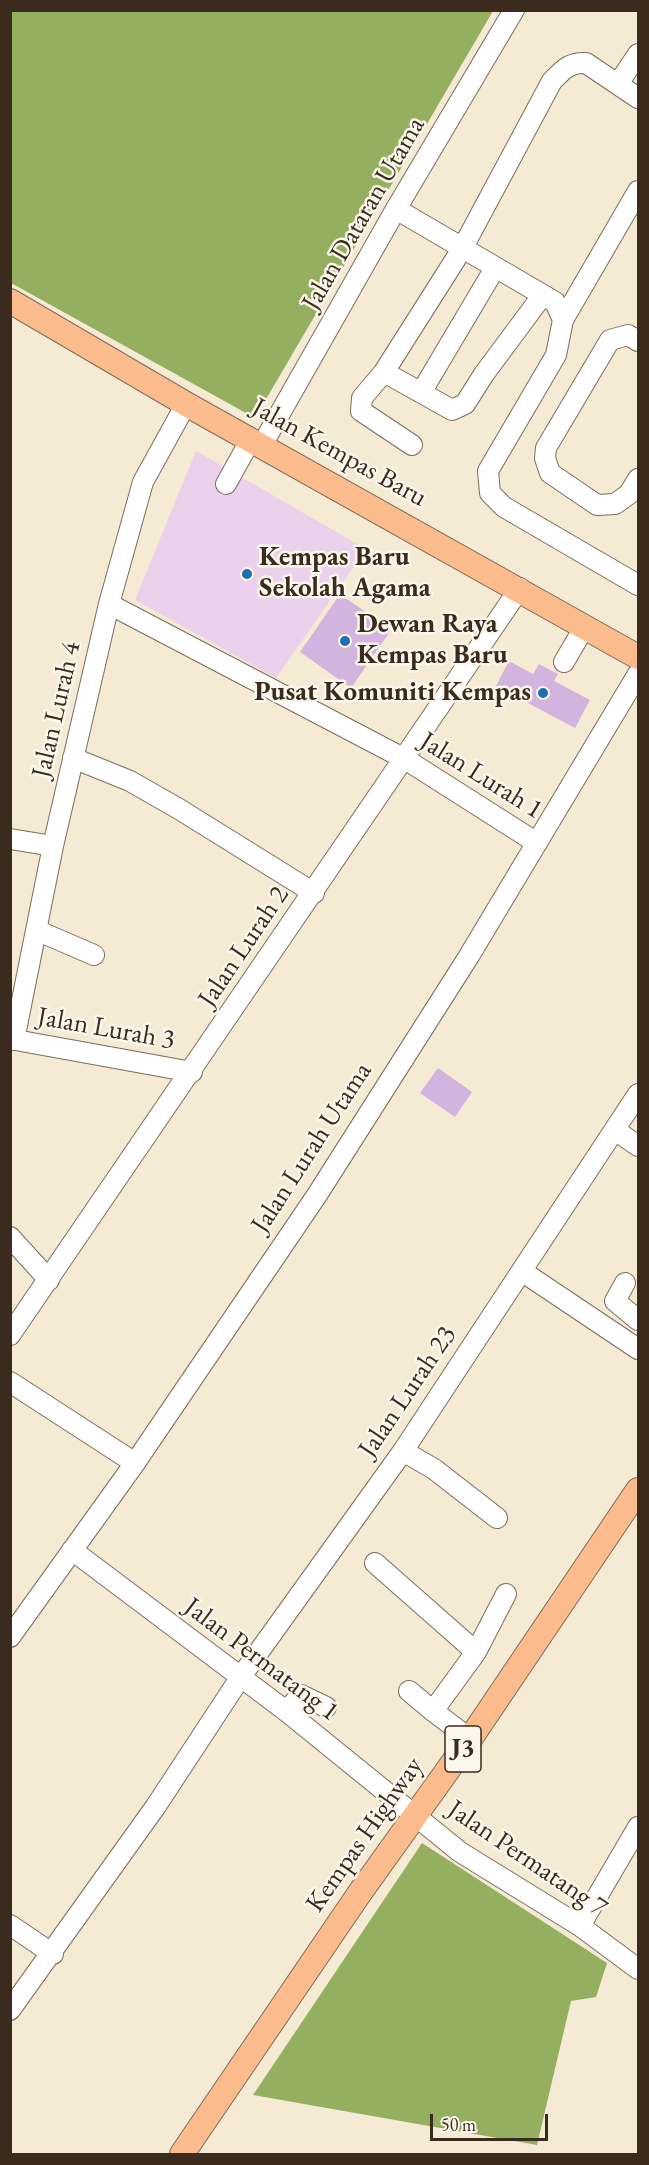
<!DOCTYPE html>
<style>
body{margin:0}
#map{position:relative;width:649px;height:2165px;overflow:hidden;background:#f5ead3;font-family:"EB Garamond",serif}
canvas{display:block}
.frame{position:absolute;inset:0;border:12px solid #3b2a1e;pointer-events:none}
.scale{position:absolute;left:430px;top:2114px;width:118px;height:27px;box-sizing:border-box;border:3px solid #3b2a1e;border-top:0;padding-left:8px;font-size:18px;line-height:21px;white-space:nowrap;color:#3b2a1e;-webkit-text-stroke:4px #fbf7ec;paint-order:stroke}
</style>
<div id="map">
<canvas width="649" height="2165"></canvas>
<div class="frame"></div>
<div class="scale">50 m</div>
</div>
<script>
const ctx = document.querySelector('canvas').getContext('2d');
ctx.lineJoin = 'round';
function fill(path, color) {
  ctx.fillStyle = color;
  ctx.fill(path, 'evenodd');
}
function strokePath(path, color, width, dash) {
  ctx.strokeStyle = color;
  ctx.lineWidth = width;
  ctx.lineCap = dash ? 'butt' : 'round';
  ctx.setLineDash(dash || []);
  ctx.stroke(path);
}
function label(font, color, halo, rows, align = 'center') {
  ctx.font = font + ' "EB Garamond",serif';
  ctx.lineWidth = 5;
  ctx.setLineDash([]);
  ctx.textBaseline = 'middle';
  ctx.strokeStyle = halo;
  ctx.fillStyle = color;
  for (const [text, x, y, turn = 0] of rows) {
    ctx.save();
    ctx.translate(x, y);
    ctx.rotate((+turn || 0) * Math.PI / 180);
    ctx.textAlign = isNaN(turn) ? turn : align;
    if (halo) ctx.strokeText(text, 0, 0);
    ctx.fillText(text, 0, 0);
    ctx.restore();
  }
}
fill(new Path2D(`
 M196,451L366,549L276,678L135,600Z`), '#ebd1eb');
fill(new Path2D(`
 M11,10H493V11L255,418L11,283Z
 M422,1843L607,1963L596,1997L571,2001L537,2145L253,2095Z`), '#95af60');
fill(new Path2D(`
 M340,594L391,630L351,688L300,652Z
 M509,661L533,674L539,664L558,674L554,681L590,700L575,728L496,686Z
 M438,1068L472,1092L455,1117L420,1093Z`), '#d2b4df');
const minor = new Path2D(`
 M618,84L638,54
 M396,209L555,302L563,320L556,355L488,471L490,493L504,507L638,585
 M563,320L638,191
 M638,341L628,335L610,340L546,448L545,458L550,473L597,505L615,504L629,494L638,479
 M384,372L452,410L465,404L484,374L542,296
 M422,391L495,268
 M262,445L396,209L514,10
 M412,445L361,411L362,398L384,372L462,249L552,81C563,70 569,62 586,63L638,98
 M226,484L251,439
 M109,604L405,759L537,843
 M564,662L585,626
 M73,758L130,781L179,809L314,893
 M10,839L53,846
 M36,930L94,955
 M10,1039L192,1072
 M14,1040L53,846L109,604L143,482L186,404
 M615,1130L638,1146
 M10,1237L49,1280
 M523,1272L638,1349
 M625,1283L615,1301L638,1320
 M10,1335L520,588
 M10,1382L135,1463
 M403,1451L434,1469L497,1518
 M72,1550L286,1711L460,1852L580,1926L638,1969
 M375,1563L476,1652L433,1711L470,1739
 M10,1637L135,1463L317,1195L469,956L638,674
 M476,1652L506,1594
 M409,1691L433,1711
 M286,1711L301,1695L326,1707
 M10,1925L53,1954
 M580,1926L638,1827
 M10,2010L156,1806L240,1678L403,1451L638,1094`);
const major = new Path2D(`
 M10,301L186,404L638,657
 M182,2154L359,1894L470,1739L638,1490`);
strokePath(minor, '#7c6d5d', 22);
strokePath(major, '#7c6d5d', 26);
strokePath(minor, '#fff', 20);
strokePath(major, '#fbbb8d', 24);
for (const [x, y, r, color] of [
 [247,574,6,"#1f6fb2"],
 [345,641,6,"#1f6fb2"],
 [543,693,6,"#1f6fb2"]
]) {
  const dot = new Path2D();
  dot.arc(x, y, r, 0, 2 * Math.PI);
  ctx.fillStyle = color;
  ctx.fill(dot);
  strokePath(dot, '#fbf7ec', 2);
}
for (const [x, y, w] of [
 [463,1749,36]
]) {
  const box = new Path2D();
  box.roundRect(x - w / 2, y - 23, w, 46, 4.5);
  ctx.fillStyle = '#fbf7ec';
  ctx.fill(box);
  strokePath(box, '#3b2a1e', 1.5);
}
label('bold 26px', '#3b2a1e', null, [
 ["J3",463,1749]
]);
label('27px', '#3b2a1e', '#fbf7ec', [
 ["Jalan Dataran Utama",364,214,-60],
 ["Jalan Kempas Baru",339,453,29],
 ["Jalan Lurah 4",57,710,-77],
 ["Jalan Lurah 1",481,776,32],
 ["Jalan Lurah 2",244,947,-56],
 ["Jalan Lurah 3",106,1029,10],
 ["Jalan Lurah Utama",312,1148,-57],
 ["Jalan Lurah 23",408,1392,-56],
 ["Jalan Permatang 1",261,1660,37],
 ["Kempas Highway",365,1835,-55],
 ["Jalan Permatang 7",527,1859,34]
]);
label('bold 27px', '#3b2a1e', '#fbf7ec', [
 ["Kempas Baru",259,558],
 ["Sekolah Agama",259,589],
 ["Dewan Raya",357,625],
 ["Kempas Baru",357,656],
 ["Pusat Komuniti Kempas",531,693,"right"]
], 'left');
</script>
